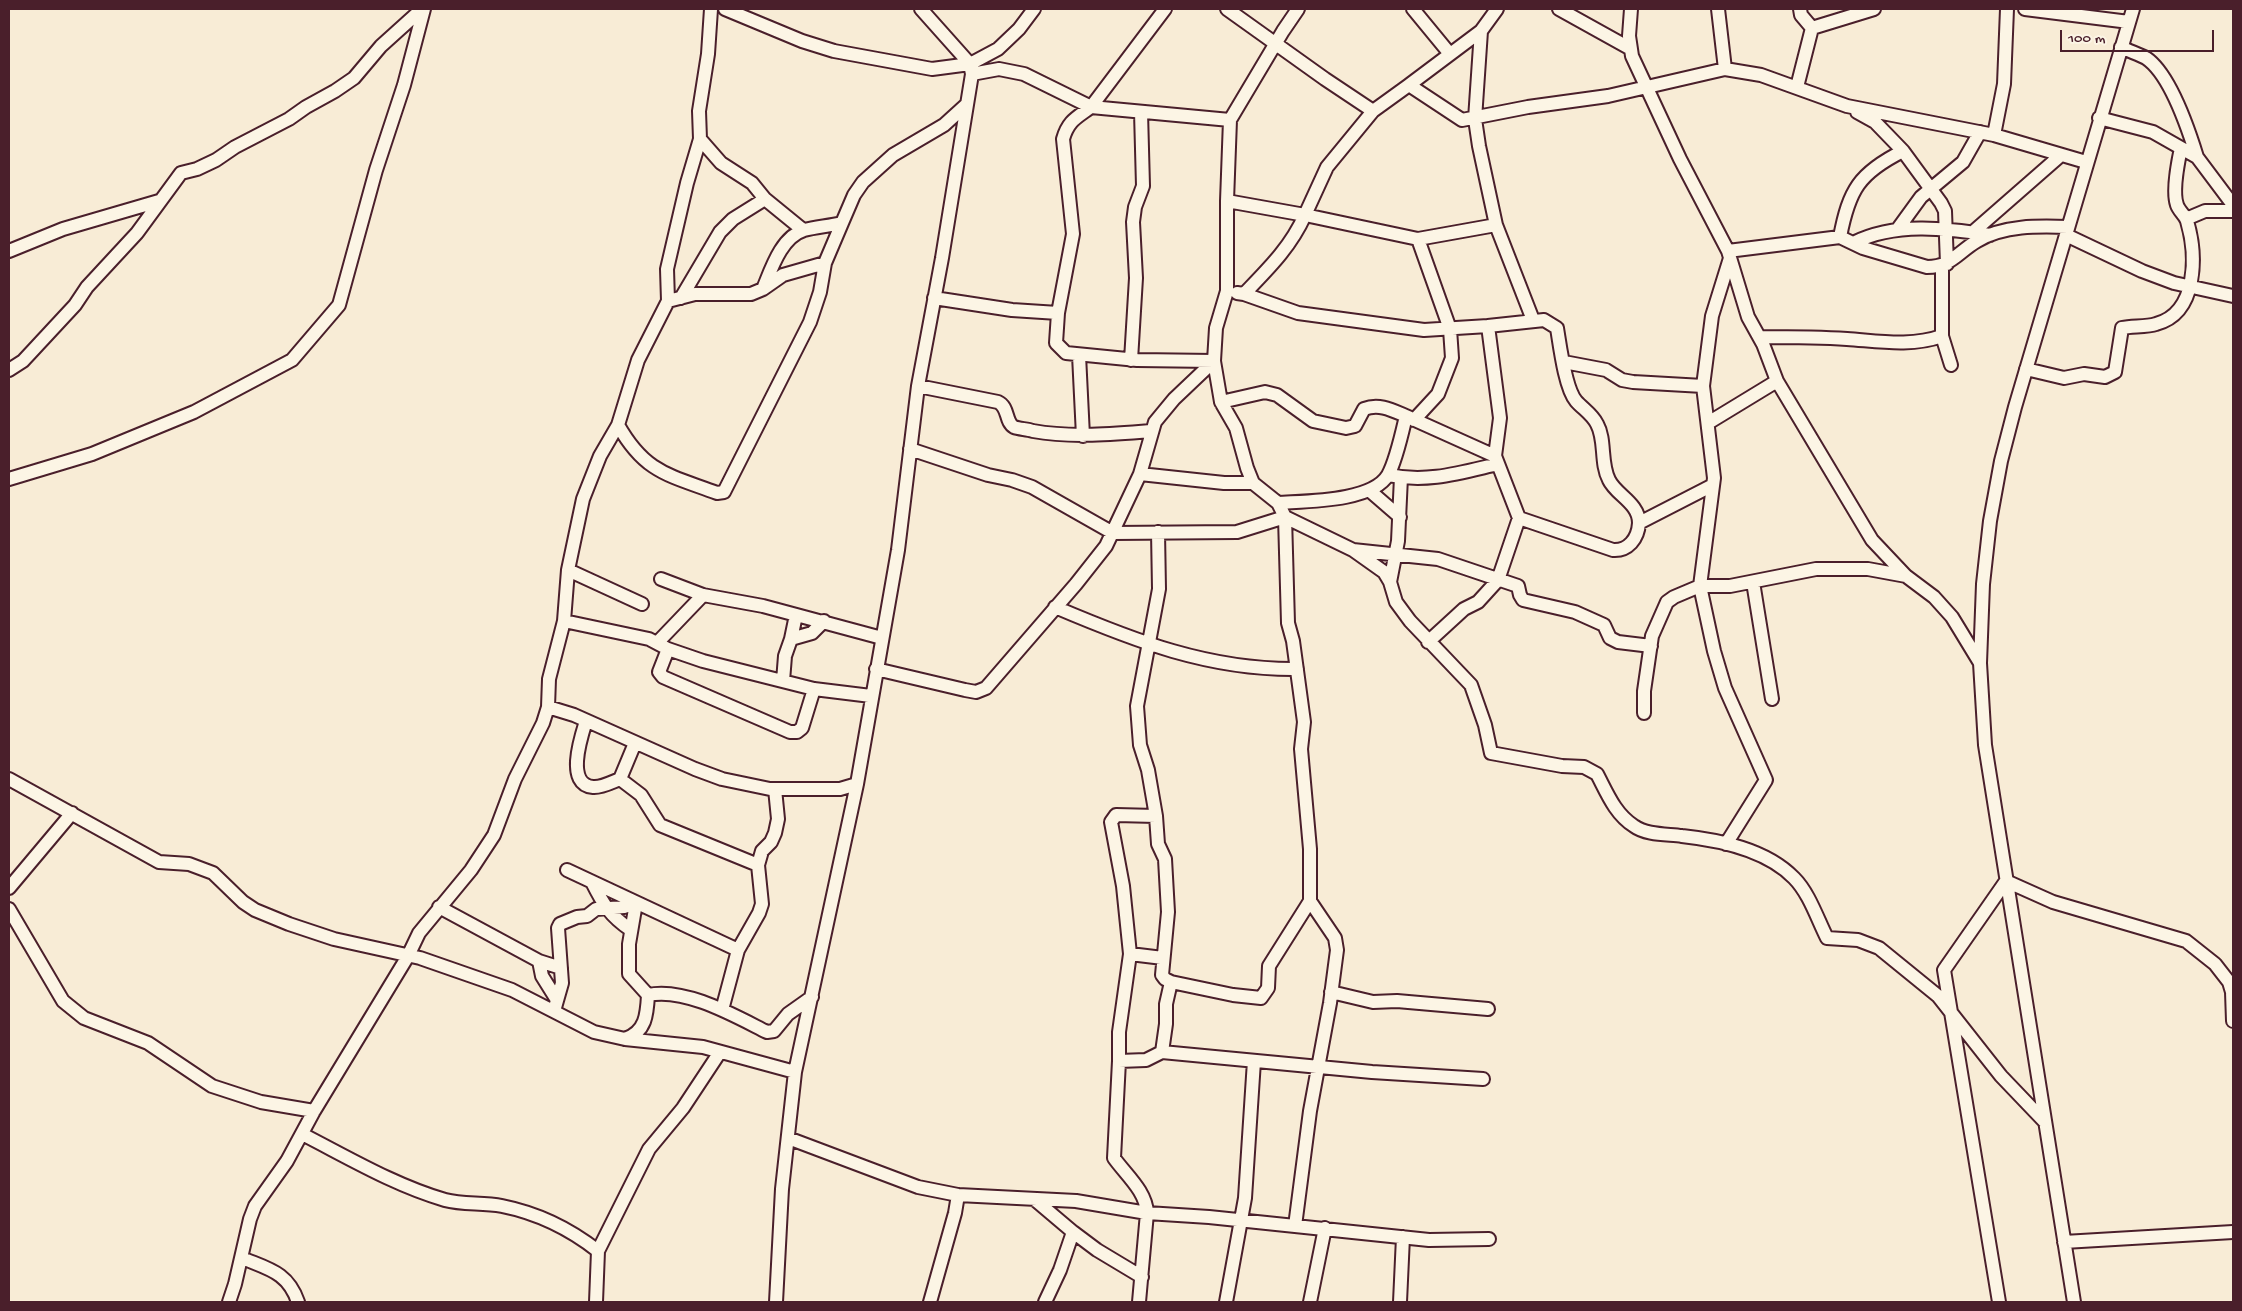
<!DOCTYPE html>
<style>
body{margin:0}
#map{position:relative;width:2242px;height:1311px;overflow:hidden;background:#f8ecd6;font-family:"Gochi Hand",sans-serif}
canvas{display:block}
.frame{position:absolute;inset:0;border:10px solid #4a1f2b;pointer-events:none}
.scale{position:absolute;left:2060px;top:30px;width:154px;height:22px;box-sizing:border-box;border:2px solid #4a1f2b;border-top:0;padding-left:6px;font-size:15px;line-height:18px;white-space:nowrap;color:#4a1f2b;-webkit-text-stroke:4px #fcf5e5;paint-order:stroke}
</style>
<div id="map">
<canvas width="2242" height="1311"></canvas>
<div class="frame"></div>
<div class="scale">100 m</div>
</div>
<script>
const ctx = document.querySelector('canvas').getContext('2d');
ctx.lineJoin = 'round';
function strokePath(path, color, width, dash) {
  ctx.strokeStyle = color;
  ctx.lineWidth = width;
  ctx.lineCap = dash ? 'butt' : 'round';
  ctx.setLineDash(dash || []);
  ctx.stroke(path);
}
const street = new Path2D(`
 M711,9L708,54L699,111L700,139L721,163L752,183L765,199L803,230
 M725,9L802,41L834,51L932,69L970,64L998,49L1019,29L1034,9
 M1165,9L1091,107C1076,118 1068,121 1063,139L1073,234L1058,313L1056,343L1066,353L1137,360L1214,361L1221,402L1236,428L1247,468L1253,483L1278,503L1285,517L1353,550L1384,572L1390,582L1396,602L1410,621L1471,685L1485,725L1491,753L1562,766L1584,767L1597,774C1607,793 1615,814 1634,826C1646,835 1667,834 1682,836C1719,840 1766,849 1794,878C1809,893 1817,918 1827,938L1858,940L1879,948L1938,996L2001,1076L2045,1122
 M1227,9L1325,79L1373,111
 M1413,9L1450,54
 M1559,9L1631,49
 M1631,9L1629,36L1632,56L1680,159L1728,251L1748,317L1763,344L1777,381L1872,540L1906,576L1934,597L1952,617L1980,663
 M1718,9L1725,69
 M1800,9L1801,15L1812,28
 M2025,9L2129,22
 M1812,28L1874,9
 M1481,31L1475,119L1479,146L1496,225L1533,320
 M2121,47C2129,51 2138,54 2146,58C2170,74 2189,131 2197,157
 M972,74L999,69L1024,74L1091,107L1230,120
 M1409,85L1481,31L1497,9
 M1797,87L1812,28
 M2099,118L2153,132L2197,157L2233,205
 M1994,135L2004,84L2007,9
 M1903,151L1941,203L1945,211L1947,264
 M1227,201L1305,215L1327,167L1373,111L1409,85L1462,120L1528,107L1608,96L1725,69L1761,75L1847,106L1994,135L2086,162
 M2186,219L2205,211H2233
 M1897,230L1921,197L1963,162L1980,132
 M1973,232L2061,155
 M2066,235L2142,271L2174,283L2233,296
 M1840,237C1849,190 1859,173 1903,151L1875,122L1857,112
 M1853,243C1895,222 1945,228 1990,235
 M9,251L63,229L159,201
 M1728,251L1840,237L1863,248L1927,267C1951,267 1958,252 1977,241C2004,225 2038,226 2068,227
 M1942,265V336L1951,365
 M763,289L783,275L825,263L842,223
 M1237,293L1244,294C1268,269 1290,248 1305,215L1418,239L1496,225
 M1244,294L1298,313L1424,330L1488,326L1544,320L1557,328C1560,346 1565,388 1576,401C1583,409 1592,414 1597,424C1606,440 1600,463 1609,480C1616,495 1639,503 1639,523C1638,539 1628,551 1613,550L1519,518
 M681,298L720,232L733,219L765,199
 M934,298L1012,310L1058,313
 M668,301L667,269L687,183L700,139
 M1759,337C1788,337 1818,337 1847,339C1878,341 1911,347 1942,336
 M1079,355L1083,436
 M1131,360L1136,278L1133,222L1135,207L1143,186L1141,112
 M1564,362L1606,370L1622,380L1633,382L1703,386
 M2026,369L2064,378L2084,374L2105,377L2115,372L2122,328C2132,326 2147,327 2156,324C2198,313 2197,255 2187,221C2185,215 2179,211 2177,205C2172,191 2178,162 2181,148
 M9,370L23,361L75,305L87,287L137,233L181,173L197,169L216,160L235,147L289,119L306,107L335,91L354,78L381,46L422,9
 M918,386L998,402C1009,407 1005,422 1014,427C1019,429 1027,429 1033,431C1072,438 1112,434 1152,431
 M1221,402L1265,392L1277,395L1313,421L1346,428L1355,426L1364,409C1379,403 1392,410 1406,416
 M1414,420L1438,394L1452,358L1450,329L1418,239
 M1708,423L1777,381
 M618,425C645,473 669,475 717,493L724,492L810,322L820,292L825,263
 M910,449L988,475L1012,480L1032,487L1113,533L1237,532L1285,517L1288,623L1293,641L1304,722L1301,749L1310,849V901L1335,938L1337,950L1330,1003L1310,1111L1295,1226
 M1140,474L1224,483H1253
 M1388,475C1428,483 1459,473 1498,464
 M9,479L92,454L194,412L292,360L339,305L376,170L404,85L424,9
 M1370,491L1400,517
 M1278,503C1305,501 1372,502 1388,475C1396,461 1402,433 1406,416L1495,456
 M1639,523L1713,485
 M1158,532L1159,589L1137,706L1140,745L1148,770L1156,816L1158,844L1165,859L1168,912L1162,975L1165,979L1171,982
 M1353,550L1438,559L1518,586L1520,595L1523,600L1575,612L1604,625L1610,638L1618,642L1651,646
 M568,570L642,604
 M661,579L703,595L763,606L882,638
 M1390,582L1398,541L1401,477
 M1753,582L1772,699
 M1055,607C1135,641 1209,670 1297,669
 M564,621L649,639L668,649L703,661L814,689L871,696
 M791,639L812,633L824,621
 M1428,642L1464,609L1478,602L1498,580L1519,518L1495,456L1500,418L1488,326
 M657,643L703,595
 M668,649L659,672L663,677L790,732H797L802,728L814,689
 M876,669L965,690L976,692L986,688L1076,584L1106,546L1140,474L1155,422L1174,399L1214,361L1216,328L1227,291V201L1230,120L1283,31L1298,9
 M783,681L785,656L791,639L796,615
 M548,707L574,715L695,769L722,779L770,789H840L857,784
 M1644,713V691L1652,636L1667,602L1674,597L1700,586H1730L1816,569H1868L1906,576
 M586,721C581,737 565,785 593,787C601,788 612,782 620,779L635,743
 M9,779L159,862L189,864L213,873L243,902L255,910L289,924L334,939L420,958L512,990L594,1032L625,1039L703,1047L795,1072
 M620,779L641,795L660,825L758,865
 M1726,844L1766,780L1725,688L1714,651L1700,586L1714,478L1703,386L1712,316L1730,258
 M567,870L738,950
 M592,882C603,904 610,916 631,930
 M9,888L72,813
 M1310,901L1269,966L1268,988L1261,998L1233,995L1171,982L1166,1004V1024L1162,1052L1146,1060L1119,1061L1114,1158C1126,1175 1146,1191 1147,1213L1209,1217L1429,1240L1489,1239
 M439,907L539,961L561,968
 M9,909L63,1001L84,1018L148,1043L212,1086L261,1102L314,1111
 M1130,954L1163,958
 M539,961L542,976L557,1000
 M1331,992L1373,1002L1397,1001L1488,1009
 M648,995C685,987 735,1016 767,1032L774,1031L788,1014L812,997
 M722,1010L738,950L759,913L762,904L758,865L762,851L771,842L775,833L778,819L775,789
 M554,1011L562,983L558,928L560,924L577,917L587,916L596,909L624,907L636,903L629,944V974L648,995C647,1014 646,1032 625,1039
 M1162,1052L1372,1072L1483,1079
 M1119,1061V1032L1130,954L1123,886L1111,822L1116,815L1156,816
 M302,1134C349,1158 394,1185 445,1200C463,1205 483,1202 502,1206C537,1213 570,1229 598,1251L596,1302
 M788,1138L918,1187L958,1195L1076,1201L1147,1213L1139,1302
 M1034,1199L1073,1232L1060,1270L1045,1302
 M1073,1232L1097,1250L1142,1277
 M2064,1242L2233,1232
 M598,1251L649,1149L683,1108L720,1052
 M242,1258C268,1269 288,1272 298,1302
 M229,1302L235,1284L250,1219L255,1206L287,1161L314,1111L408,956L419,933L471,870L494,835L515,779L543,723L548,707L549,679L564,621L568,570L583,499L600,456L618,425L638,360L668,301L695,294H751L763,289C771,270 781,237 804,230C816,227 829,226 842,223L854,195L863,182L893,155L944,125L966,105
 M776,1302L782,1189L795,1072L857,784L898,550L918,386L942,258L972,74L970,64L921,9
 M930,1302L955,1213L958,1195
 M1226,1302L1245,1198L1254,1061
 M1310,1302L1325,1228
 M1400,1302L1403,1237
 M1999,1302L1944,970L2006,881L2053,902L2186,941L2215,964L2229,982L2232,992L2233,1021
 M2074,1302L1985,745L1980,663L1983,584L1990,521L2001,461L2015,407L2133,9`);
strokePath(street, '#4a1f2b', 16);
strokePath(street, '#fcf5e5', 12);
</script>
